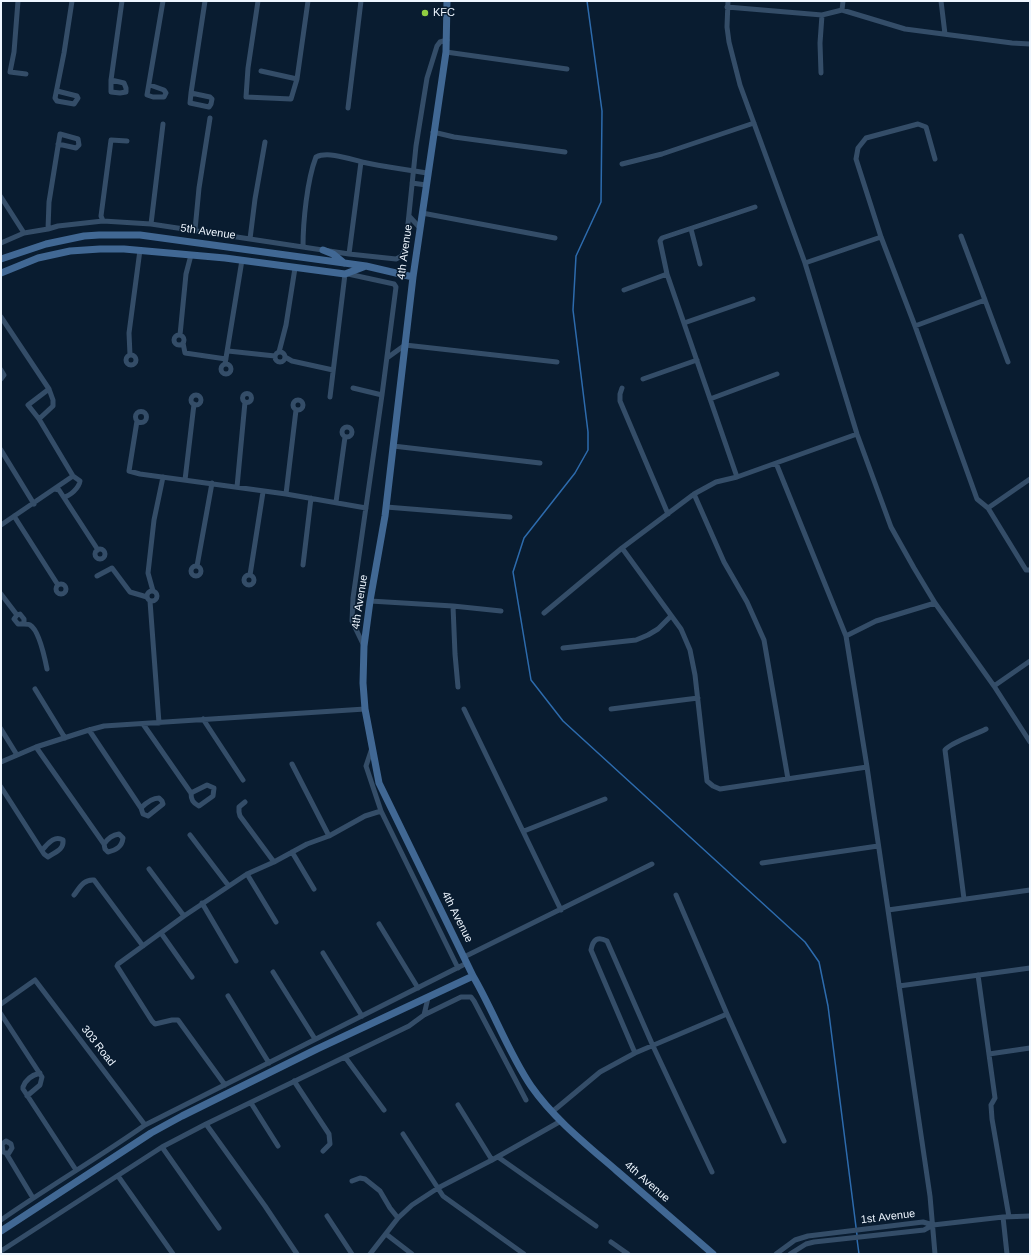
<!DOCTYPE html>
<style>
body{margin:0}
#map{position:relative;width:1031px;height:1255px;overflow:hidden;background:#091c30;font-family:Helvetica,sans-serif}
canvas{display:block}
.frame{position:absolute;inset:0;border:2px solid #eef6ff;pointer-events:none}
</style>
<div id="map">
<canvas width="1031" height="1255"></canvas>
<div class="frame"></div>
</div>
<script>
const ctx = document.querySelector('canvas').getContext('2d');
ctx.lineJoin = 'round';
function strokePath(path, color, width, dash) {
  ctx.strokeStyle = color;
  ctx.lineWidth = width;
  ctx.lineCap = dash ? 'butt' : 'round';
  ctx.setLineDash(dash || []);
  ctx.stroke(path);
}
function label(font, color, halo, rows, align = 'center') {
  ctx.font = font + ' Helvetica,sans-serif';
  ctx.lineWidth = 3;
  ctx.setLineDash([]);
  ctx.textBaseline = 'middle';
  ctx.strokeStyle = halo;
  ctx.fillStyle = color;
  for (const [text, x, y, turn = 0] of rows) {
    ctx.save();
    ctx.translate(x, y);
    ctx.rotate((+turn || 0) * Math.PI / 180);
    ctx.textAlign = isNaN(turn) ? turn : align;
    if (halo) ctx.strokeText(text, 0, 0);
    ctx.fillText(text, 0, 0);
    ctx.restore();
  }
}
strokePath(new Path2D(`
 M587,1L602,111L601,202L576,256L573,310L588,432V450L575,473L524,538L513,572L531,680L563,721L805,942L819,962L828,1006L857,1235
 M857,1239L859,1254`), '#2d6bad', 1.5);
strokePath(new Path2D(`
 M18,1L14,52L10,72L26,74
 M258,1L248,68L246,97L291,99L297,79L308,1
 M728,1L727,27L729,42L740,85L805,263L857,434L891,527L914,568L935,603L994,686L1030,742
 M941,1L945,34
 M727,7L822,15L842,10L905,29L1012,43L1030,44
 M842,10L843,1
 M446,52L567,69
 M261,71L297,79
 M821,73L820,43L822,15
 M111,80L124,83L126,88V92L120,93L111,92V80L122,1
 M150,85L164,90L166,93L164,97H153L147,95L163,1
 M57,91L77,96L78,98L74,104L57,101L55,98L64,53L72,1
 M191,93L210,97L212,99L211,104L209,107L190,103L191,93L205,1
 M348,108L361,1
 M433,132L454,137L565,152
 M935,159L926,127L918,124L866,138L858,148L856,159L881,237L915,326L977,499L988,508L1026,570H1030
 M622,164L662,154L754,123
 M412,183L426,185
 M1,197L24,233
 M422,213L555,238
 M409,216L420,228
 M103,221L101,216L111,140L127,141
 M151,224L163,124
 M48,229L49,202L60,134L78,139L79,145L76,148L58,144
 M691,229L700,264
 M195,230L199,188L210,118
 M961,236L985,300
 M250,239L255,199L265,142
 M1,243L24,233L48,229L58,226L103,221L151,224L349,254L396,259L402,256L406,243L416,146L427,78L437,46L440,42L447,40
 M303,247C303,222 307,180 316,157C328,151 350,159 362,162C383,167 405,169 427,173
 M349,254L361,162
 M805,263L881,237
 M348,274L394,284L396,287L382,395L353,598L352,621L364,646
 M624,290L667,274
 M1,317L49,389L53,400V406L39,419
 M684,323L753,299
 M915,326L985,300L1008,362
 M180,335L186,274L191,255
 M174 340a5 5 0 1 1 10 0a5 5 0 1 1-10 0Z
 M183,343L185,353L226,359
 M228,351L275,356
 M279,352L286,325L295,268
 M275 357a5 5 0 1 1 10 0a5 5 0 1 1-10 0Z
 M130,355L129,333L140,250
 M126 360a5 5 0 1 1 10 0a5 5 0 1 1-10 0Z
 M285,357L292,361L333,370
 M387,358L405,345L557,362
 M225,364L242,260
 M221 369a5 5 0 1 1 10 0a5 5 0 1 1-10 0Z
 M1,370L4,375L1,379
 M643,379L697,360
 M353,388L382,395
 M622,388L620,394V401L668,514
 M49,389L28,405L39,419L73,476L80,481C79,488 70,496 64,497
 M242.5 398a4.5 4.5 0 1 1 9 0a4.5 4.5 0 1 1-9 0Z
 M191 400a5 5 0 1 1 10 0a5 5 0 1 1-10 0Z
 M330,397L345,274
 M710,399L777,374
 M293 405a5 5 0 1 1 10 0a5 5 0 1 1-10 0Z
 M135.5 417a5.5 5.5 0 1 1 11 0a5.5 5.5 0 1 1-11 0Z
 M137,421L129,471L140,474L286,494L366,508
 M342 432a5 5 0 1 1 10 0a5 5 0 1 1-10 0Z
 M393,446L540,463
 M1,450L34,504
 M776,463L846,636L867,767L930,1196L935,1254
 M737,477L667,274L660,241L662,238L755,207
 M185,480L194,404
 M237,487L245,402
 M55,489L59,490L98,550
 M286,494L296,410
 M694,494L724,562L747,602L764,640L788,779
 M336,502L345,437
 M386,507L510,517
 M988,508L1030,479
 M14,516L58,585
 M1,525L73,476
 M622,548L681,629L690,650L695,675L707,781L713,786L720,789L867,767
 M95 554a5 5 0 1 1 10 0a5 5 0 1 1-10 0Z
 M303,565L311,498
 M197,566L212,483
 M191 571a5 5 0 1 1 10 0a5 5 0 1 1-10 0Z
 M250,575L263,492
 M244 580a5 5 0 1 1 10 0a5 5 0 1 1-10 0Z
 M97,576L112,568L130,592L147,597
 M56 589a5 5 0 1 1 10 0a5 5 0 1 1-10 0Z
 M153,591L148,573L154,520L163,477
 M147 596a5 5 0 1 1 10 0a5 5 0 1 1-10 0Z
 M1,594L17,615
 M150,601L159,723
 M370,601L453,606L501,611
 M453,606L455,654L458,687
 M544,613L622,548L694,494L716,482L737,477L857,434
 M20,614L24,619V624H18L14,619L17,615Z
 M24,624C25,624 29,624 30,625C39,630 45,659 47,669
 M846,636L876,621L935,603
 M563,648L636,640L648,635L658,629L671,616
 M994,686L1030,661
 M35,689L65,738
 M464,709L561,910
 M611,709L698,698
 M203,719L243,780
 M143,724L191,793C191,800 193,803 199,806L213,796L214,788L207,785L191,793
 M1,729L17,755
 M89,730L141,808L143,814L148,816L163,804L162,801L159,798C152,798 146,803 141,808
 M36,747L104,844L105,849L108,852C116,850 122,847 123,838L119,834C112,835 108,838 104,844
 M372,748L366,766L381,811L458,968
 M1,762L36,747L89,730L104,726L365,709
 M292,764L329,836
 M1,787L44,854L48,857C55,852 64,850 63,840C54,835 48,844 42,850
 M245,802L239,807V812L240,816L274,862
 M524,831L605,799
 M190,835L228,885
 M292,852L314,889
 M762,863L878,846
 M149,869L184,916
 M247,874L276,922
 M74,895C80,887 84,879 94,880L143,946
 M676,895L727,1014L784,1141
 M964,899L945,750C951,742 975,735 986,729
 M202,903L236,961
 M888,910L1030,890
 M379,924L418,988
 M161,933L192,977
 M323,953L362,1016
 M464,957L652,864
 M273,972L315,1039
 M978,975L995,1098L991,1105L992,1119L1009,1217
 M899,986L1030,968
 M228,996L269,1063
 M1,1004L35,980L145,1125
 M1,1014L42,1077L40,1085L27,1096
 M424,1015L428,998
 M635,1053L591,950C593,939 598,936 607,941L653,1046L712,1172
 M989,1054L1030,1048
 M345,1057L384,1110
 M40,1073C32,1075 26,1079 23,1087V1089L76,1170
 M294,1081L329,1134L330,1144L323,1151
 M225,1085L178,1020H172L155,1024L152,1021L117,966L118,964L184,916L247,874L274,862L307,844L329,836L365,816L381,811
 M251,1103L278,1146
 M458,1105L492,1160
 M552,1112L600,1072L635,1053L727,1014
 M206,1124L265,1206L297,1254
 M403,1134L443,1196L524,1254
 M162,1147L219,1228
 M6,1153H9L12,1148L11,1144L6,1141L2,1144L3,1152L6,1153L33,1198
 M498,1157L596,1226
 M118,1176L173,1254
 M352,1181L360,1178L365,1179L380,1191L390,1208L398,1218
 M327,1216L352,1254
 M1003,1217L1007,1254
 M1,1220C48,1187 98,1158 145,1125L467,963
 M386,1234L412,1254
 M611,1242L628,1254
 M1,1251L162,1147L206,1124L409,1026L424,1015L461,997H471L474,1001L526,1100
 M370,1254L398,1218L412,1205L438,1188L492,1160L561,1121
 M776,1254L795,1240L808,1236L923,1222L933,1225L1003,1217L1030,1216
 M790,1254L806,1244L814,1242L924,1230L933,1225`), '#344d68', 5);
strokePath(new Path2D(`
 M447,1L446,52L413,277L385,516L370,601L364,646L363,683L365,709L379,783L473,976C494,1012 508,1052 531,1086C554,1119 587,1145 617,1171C649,1199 681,1226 713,1254
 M323,250L333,254L344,263
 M1,259L46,244L84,236L99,235H140L366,266L413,277
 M1,273L38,258L70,251L100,249H124L225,258L345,274L366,266
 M1,1231L151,1133L182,1116L317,1049L473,976`), '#416894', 7);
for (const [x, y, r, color] of [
 [425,13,4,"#90cd41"]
]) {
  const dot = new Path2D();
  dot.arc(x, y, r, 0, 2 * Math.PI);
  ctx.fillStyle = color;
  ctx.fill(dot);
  strokePath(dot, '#091c30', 1.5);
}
label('11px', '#eef6ff', '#091c30', [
 ["KFC",433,13]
], 'left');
label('11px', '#eef6ff', '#091c30', [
 ["5th Avenue",208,232,8],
 ["4th Avenue",405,252,-82],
 ["4th Avenue",360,602,-81],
 ["4th Avenue",457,917,63],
 ["303 Road",98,1046,52],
 ["4th Avenue",647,1182,41],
 ["1st Avenue",888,1217,-7]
]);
</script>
